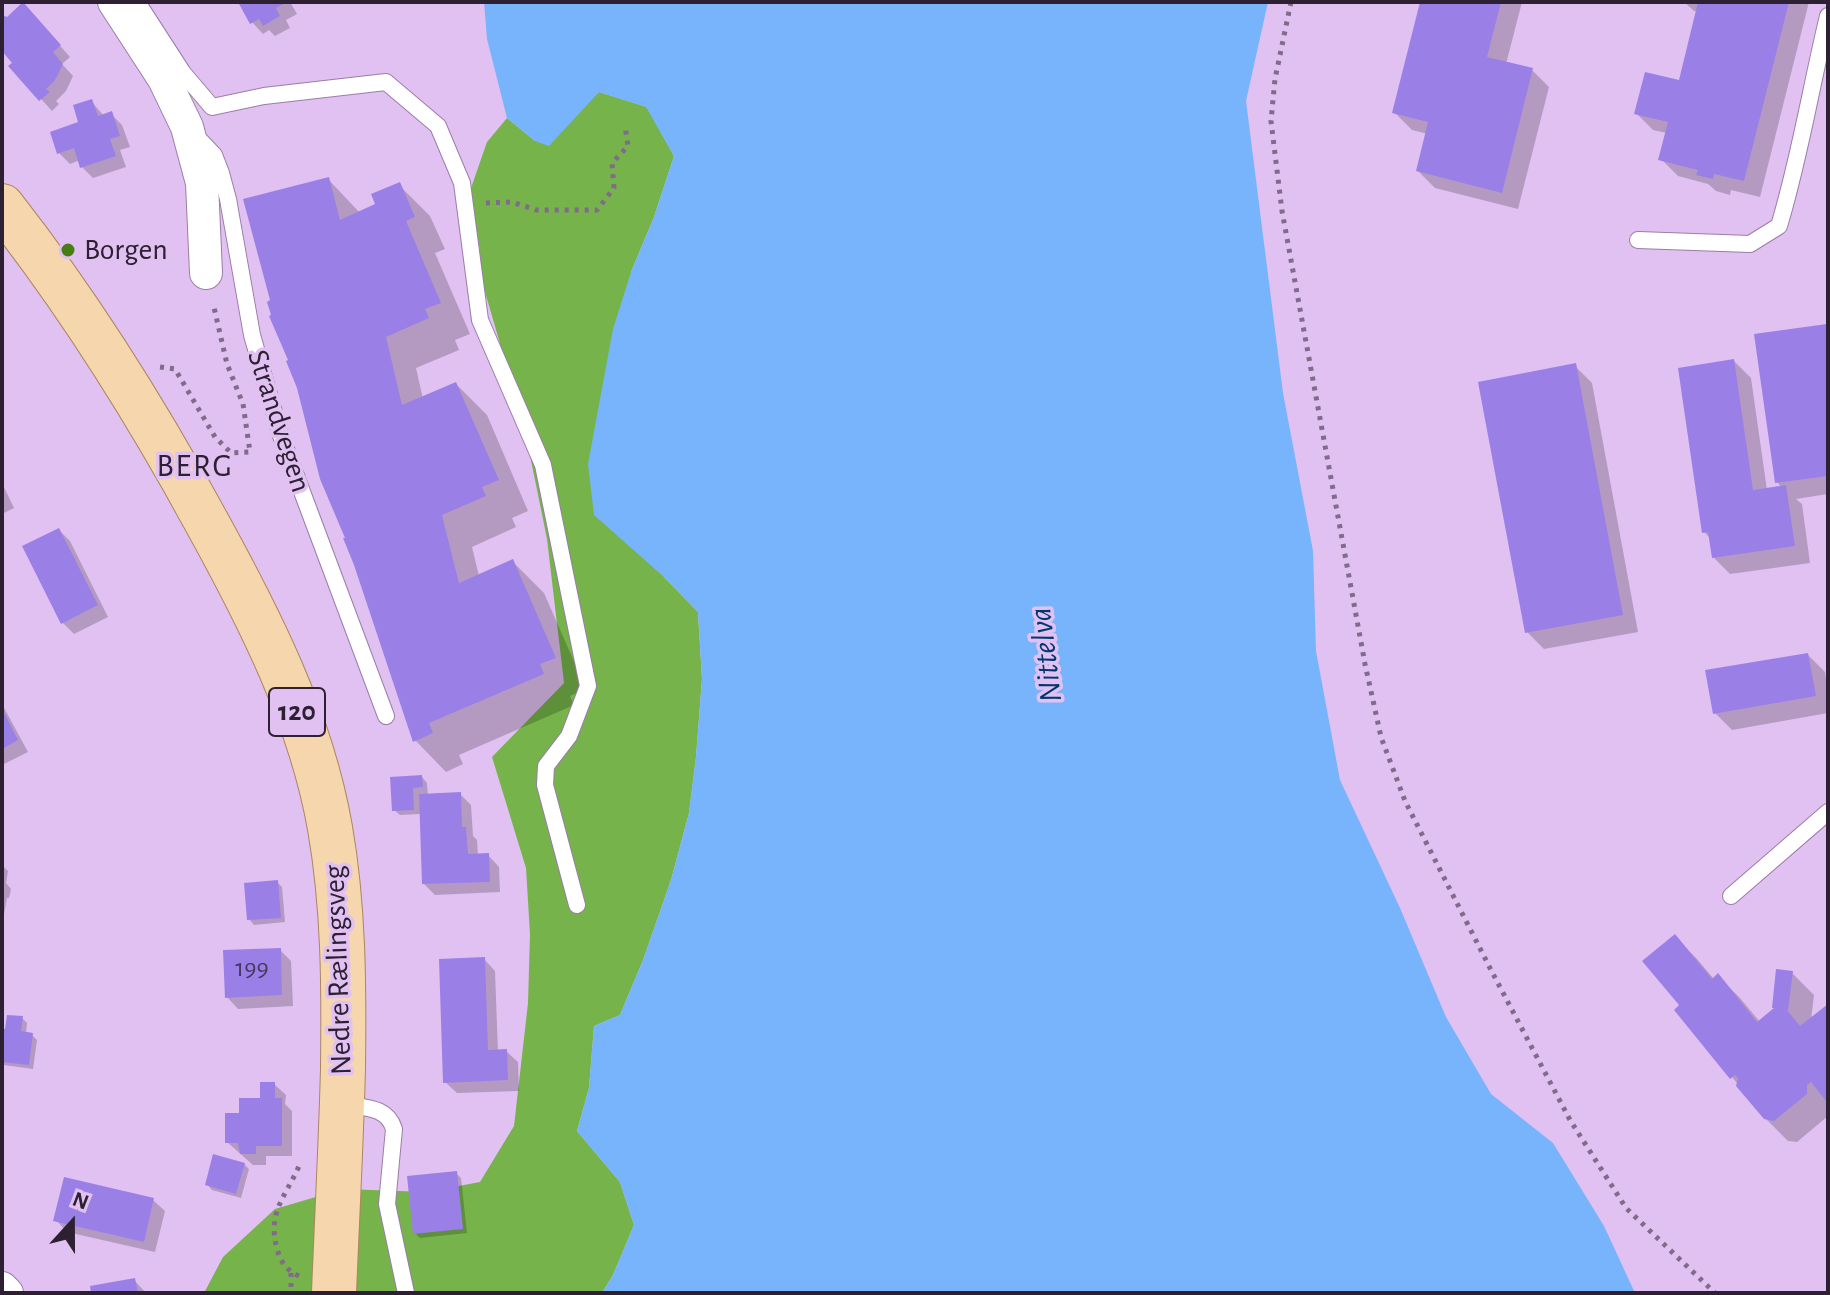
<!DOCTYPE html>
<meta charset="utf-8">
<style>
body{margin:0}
#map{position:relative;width:1830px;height:1295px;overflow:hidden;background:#e1c1f1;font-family:"Alegreya Sans",sans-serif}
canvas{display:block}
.frame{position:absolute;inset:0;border:4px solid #2c2032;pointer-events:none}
.north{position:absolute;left:32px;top:1183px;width:80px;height:80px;-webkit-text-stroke:6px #e1c1f1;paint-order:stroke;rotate:21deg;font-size:22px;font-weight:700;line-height:32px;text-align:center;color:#2c2032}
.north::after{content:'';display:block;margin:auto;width:28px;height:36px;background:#2c2032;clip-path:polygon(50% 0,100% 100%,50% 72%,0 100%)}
</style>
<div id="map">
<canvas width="1830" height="1295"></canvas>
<div class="frame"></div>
<div class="north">N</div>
</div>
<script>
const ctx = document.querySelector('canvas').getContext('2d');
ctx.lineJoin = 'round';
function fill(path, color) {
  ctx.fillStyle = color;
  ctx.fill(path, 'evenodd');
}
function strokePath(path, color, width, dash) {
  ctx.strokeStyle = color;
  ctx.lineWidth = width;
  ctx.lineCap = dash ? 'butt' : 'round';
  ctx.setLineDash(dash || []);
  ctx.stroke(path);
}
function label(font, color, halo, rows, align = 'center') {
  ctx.font = font + ' "Alegreya Sans",sans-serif';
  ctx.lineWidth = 7;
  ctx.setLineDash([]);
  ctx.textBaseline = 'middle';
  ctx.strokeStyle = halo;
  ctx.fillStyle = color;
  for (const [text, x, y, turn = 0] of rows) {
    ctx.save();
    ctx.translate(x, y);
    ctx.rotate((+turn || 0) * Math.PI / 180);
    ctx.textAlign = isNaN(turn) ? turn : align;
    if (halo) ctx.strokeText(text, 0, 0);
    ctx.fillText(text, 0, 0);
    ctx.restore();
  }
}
fill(new Path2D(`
 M599,92L647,107L674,156L654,217L631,272L664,577L698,612L702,679L696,757L689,813L671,880L643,960L620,1015L594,1026L589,1088L577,1131L620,1182L634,1225L613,1275L602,1293H204L223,1257L275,1209L343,1189L427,1192L480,1182L514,1126L528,1003L530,934L526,868L492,757L564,683L547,539L524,426L483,285L479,244L470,191L487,142L507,118L535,141Z`), '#76b34a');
fill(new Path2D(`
 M484,2H1268L1246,101L1283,393L1313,551L1316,651L1340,780L1400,908L1446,1017L1491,1094L1553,1143L1604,1226L1635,1293H602L613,1275L634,1225L620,1182L577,1131L589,1088L594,1026L620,1015L643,960L671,880L689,813L696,757L702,679L698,612L664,577L594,515L588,464L613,329L631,272L654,217L674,156L646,107L599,92L549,146L535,141L507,118L487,39Z`), '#78b4fc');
fill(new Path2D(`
 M240,2H290L297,14L286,20L290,28L275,36L269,30L263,34L252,22Z
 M1422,2H1522L1506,64L1532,70L1549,87L1518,209L1435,188L1418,171L1428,134L1412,130L1395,113Z
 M1684,2H1809L1760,197L1731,190L1730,195L1716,191L1708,184L1678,176L1661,159L1667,133L1653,130L1636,113L1680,82L1698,12L1694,11Z
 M34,16L70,57L62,64L73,76L66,91L56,101L59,104L52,111L11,66L15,63L2,48V17Z
 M91,101L104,116L111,114L122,125L130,147L120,150L126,167L93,178L82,167L80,160L70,164L59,153L81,124Z
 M328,179L360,213L378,205L399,185L430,216L445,249L435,253L470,334L455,340L459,350L416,368L423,399L456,384L487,415L528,511L512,518L516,527L472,547L479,576L513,562L544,593L586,689L570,696L574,705L459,755L463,764L446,772L415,740Z
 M1826,326L1828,328V494L1796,499L1802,504L1810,563L1730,574L1713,557L1711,539L1704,532L1734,361L1751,378L1767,490L1782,488L1777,482Z
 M1575,366L1592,383L1638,632L1544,649L1527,632Z
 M2,483L14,508L2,514Z
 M59,530L70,541L108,617L74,634L62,622Z
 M1808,655L1825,672L1828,692V713L1732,730L1715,713Z
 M2,704L28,752L2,765Z
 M422,777L427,783L428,796L460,794L471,805L473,836L477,840L478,856L488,855L499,867L500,892L435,895L424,884L421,814L400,815L394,810Z
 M2,865L8,871L6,883L11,889L9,898H7L2,925Z
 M277,882L282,887L285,922L254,925L249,919Z
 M1675,937L1697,959L1714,979L1718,976L1740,998L1760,1022L1776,1009L1792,973L1814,995L1811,1020L1828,1006V1116L1797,1142L1788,1141L1765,1118L1732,1077L1682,1005Z
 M280,950L291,961L293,1006L238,1009L227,997Z
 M484,959L495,971L498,1052L506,1051L518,1062L519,1091L457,1093L445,1082Z
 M22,1018L27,1023L26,1034L32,1035L37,1040L33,1069L4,1065L2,1063V1036Z
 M274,1084L286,1095L285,1104L292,1111V1156H266V1165H253L227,1142L241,1115L262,1100Z
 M244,1164L249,1169L241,1198L212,1190L207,1184Z
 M456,1173L461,1178L467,1233L420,1238L415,1233Z
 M153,1200L165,1211L155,1252L67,1232L56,1220Z
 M134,1280L146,1293H93Z`), '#0003');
fill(new Path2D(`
 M23,2L61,45L53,52L63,64L55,80L46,89L50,92L39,101L8,66L12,63L2,51V15L7,17Z
 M238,2H287L276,8L280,16L263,26L259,19L250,24Z
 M1420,2H1501L1487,57L1533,68L1502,193L1416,171L1428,122L1392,113Z
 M1698,2H1789L1744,181L1714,174L1713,179L1696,175L1698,170L1658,160L1668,122L1634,114L1645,72L1679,80Z
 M92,99L98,116L112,111L120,136L110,139L116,156L80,168L74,148L57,154L50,132L78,122L73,105Z
 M329,177L340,220L375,204L371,194L400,182L415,217L406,221L441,303L425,309L429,318L386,337L402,405L456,382L499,480L482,487L486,496L442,515L459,583L513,559L556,658L540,664L544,674L429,723L433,733L413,742L354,565L343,538H345L320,479L297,388L286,361L288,360L269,316L271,315L267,302L270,300L243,199Z
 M1827,324L1828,476L1775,483L1754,334Z
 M1734,359L1753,490L1786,485L1795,546L1712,558L1708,532L1702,533L1678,368Z
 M1576,363L1623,615L1525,633L1478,382Z
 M59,528L98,605L61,624L22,546Z
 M1808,653L1816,696L1713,714L1705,670Z
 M2,708L18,740L2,749Z
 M422,775L423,787L413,788L414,810L392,811L390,777Z
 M461,792L462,827H466L468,854L489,853L490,882L422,884L419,794Z
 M278,880L281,918L247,920L244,883Z
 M1675,934L1712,979L1718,973L1757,1022L1774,1008H1772L1776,969L1793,971L1788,1010H1787L1800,1026L1828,1004V1099L1826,1101L1811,1082L1807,1085V1094L1774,1121L1764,1119L1736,1086L1738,1078L1735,1075L1730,1079L1674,1010L1679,1005L1642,961Z
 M281,948L282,995L225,998L223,950Z
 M485,957L488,1050L507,1049L508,1080L443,1083L439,959Z
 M7,1015L23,1016L21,1031L33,1033L29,1065L2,1062V1029H5Z
 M260,1082H275V1098H282V1146H256V1154H240L238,1143H225V1113H239V1098H260Z
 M213,1154L245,1163L236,1194L205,1185Z
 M457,1171L463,1229L413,1234L407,1176Z
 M64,1177L154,1198L144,1242L53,1221Z
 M135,1278L138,1293H91L90,1286Z`), '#9a7fe7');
const service = new Path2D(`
 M118,5L141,8L183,73L212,107L264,96L386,82L438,126L462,183L480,320L543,465L588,686L569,736L546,766L545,785L577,905
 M194,134L214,155L221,173L228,199L252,335L280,433L386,716
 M1638,240L1750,244L1779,226C1800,157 1811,86 1828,16
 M1731,896L1828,812
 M343,1104C364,1108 387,1106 394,1129L387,1204L406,1293`);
const minor = new Path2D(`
 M114,2L164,79L187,127L202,183L206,273
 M2,1288L7,1293`);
const primary = new Path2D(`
 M2,206C79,304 146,411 206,521C259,617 311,719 330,828C344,908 344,988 343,1069C341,1144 337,1218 334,1293`);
strokePath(service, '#9a7da9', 18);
strokePath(minor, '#9a7da9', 34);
strokePath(primary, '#ab865e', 46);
strokePath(new Path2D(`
 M1291,2L1275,79L1271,121L1282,211L1365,664L1381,737L1405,801L1491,970L1570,1120L1626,1208L1715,1293
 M486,203L512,202L536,210H597L614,188L612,163L628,146L625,126
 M160,367L175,369L215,437L231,453L250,452L243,404L227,364L213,303
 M291,1273V1293
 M299,1276C288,1271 281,1263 278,1252C266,1213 285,1198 299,1166`), '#806b8b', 5, [4, 6]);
strokePath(service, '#fff', 16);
strokePath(minor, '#fff', 32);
strokePath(primary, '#f6d7ad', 44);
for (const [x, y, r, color] of [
 [68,250,8,"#477e13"]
]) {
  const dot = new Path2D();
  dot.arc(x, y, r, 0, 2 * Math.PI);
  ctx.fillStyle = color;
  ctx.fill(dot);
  strokePath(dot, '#e1c1f1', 3);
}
label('26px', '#48385f', null, [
 ["199",252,968]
]);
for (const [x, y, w] of [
 [297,712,56]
]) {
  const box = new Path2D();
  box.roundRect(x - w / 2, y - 24, w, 48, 6);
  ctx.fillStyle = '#e1c1f1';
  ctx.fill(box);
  strokePath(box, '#2c2032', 2);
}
label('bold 28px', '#2c2032', null, [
 ["120",297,712]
]);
label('30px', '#2c2032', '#e1c1f1', [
 ["Borgen",84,250]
], 'left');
label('30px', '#2c2032', '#e1c1f1', [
 ["Strandvegen",279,421,72],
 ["Nedre Rælingsveg",338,970,-92]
]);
ctx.letterSpacing = '2px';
label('32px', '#2c2032', '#e1c1f1', [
 ["BERG",195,466]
]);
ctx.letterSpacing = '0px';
label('italic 32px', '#00386f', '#e1c1f1', [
 ["Nittelva",1046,655,-97]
]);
</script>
